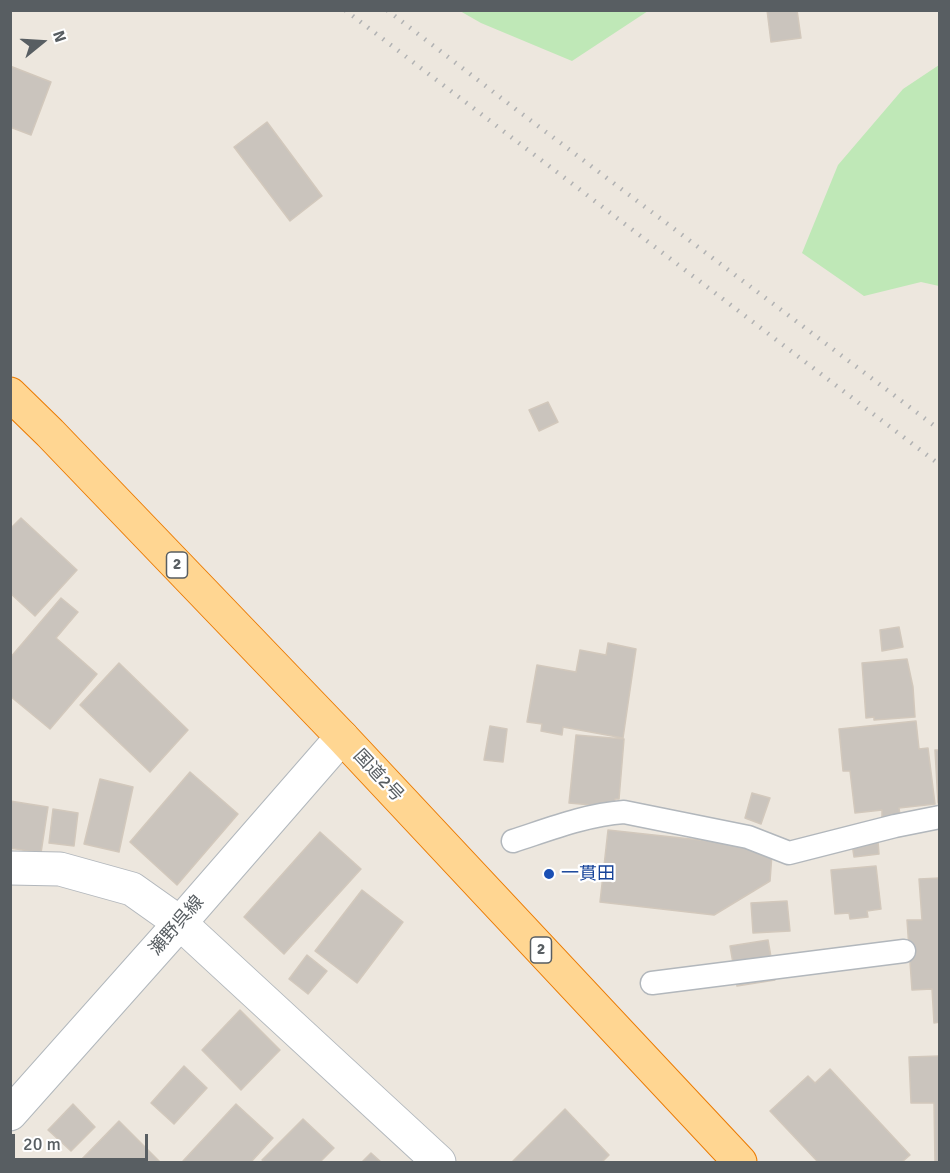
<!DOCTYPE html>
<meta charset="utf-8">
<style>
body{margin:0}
#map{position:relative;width:950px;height:1173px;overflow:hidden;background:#ede7de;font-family:Signika,sans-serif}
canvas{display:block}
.frame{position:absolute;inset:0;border:12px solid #585e62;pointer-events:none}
.north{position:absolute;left:12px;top:12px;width:60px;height:60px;-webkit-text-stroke:4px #fff;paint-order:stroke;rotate:72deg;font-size:16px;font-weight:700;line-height:24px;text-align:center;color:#585e62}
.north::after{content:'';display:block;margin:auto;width:21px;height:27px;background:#585e62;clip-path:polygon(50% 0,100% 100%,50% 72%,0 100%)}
.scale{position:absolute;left:12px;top:1134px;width:136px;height:27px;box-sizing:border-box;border:3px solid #585e62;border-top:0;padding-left:8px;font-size:18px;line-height:21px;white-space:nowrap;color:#585e62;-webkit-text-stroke:4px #fff;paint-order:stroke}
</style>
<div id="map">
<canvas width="950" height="1173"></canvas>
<div class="frame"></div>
<div class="north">N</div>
<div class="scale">20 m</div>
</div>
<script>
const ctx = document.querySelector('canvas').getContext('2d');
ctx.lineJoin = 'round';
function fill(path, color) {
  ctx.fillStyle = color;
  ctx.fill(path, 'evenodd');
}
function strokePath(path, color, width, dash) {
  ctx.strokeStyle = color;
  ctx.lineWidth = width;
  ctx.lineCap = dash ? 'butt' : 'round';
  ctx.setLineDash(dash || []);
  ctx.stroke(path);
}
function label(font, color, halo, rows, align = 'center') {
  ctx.font = font + ' Signika,"Noto Sans JP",sans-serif';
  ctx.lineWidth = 4.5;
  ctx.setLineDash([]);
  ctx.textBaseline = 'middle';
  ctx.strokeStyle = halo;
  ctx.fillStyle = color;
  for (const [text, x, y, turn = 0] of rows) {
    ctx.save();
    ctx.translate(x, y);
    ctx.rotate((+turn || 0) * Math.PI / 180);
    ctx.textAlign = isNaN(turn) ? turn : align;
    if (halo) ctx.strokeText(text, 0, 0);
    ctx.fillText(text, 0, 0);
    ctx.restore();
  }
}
fill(new Path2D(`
 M460,11H648L572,61L481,23Z
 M939,65V286L921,282L864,296L802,253L838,165L903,89Z`), '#bfe8b7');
const building = new Path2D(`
 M767,10H797L801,38L771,42Z
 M10,66L51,82L31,135L10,127Z
 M267,122L322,196L290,221L234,147Z
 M548,402L558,422L539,431L529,410Z
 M21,518L77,570L35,616L10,593V529Z
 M61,598L78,612L56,638L97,674L50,729L10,696V658Z
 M899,627L903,647L882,651L880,630Z
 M608,643L636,649L623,738L563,727L562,735L541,731L542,724L527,722L537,665L576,672L580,650L606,655Z
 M907,659L913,687L915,717L874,720V717L866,718L862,663Z
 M119,663L188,730L150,772L80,705Z
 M916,721L919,749L928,748L935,804L899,808L900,815L882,817V810L855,813L850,771H843L839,729Z
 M490,726L507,729L503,762L484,760Z
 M576,735L624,739L619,799H615L614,807L569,803Z
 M935,750H940V802L938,803Z
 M190,772L238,814L177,885L130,842Z
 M100,779L133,787L119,852L84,844Z
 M752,793L770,798L761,824L745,818Z
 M10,801L48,807L41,853L10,848Z
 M53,809L78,813L74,846L49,843Z
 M608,830L755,846L754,852L772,854L770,881L714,915L600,902Z
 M320,832L361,869L284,954L244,917Z
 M878,841L879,854L854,857L852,844Z
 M876,866L881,909L867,911L868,917L850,919L849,913L835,914L831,870Z
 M940,878V1022L934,1023L932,989L912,990L907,920H922L919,879Z
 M362,890L403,922L357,983L315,951Z
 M787,901L790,931L753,933L751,903Z
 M768,940L775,980L737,986L730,946Z
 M307,955L327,971L308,994L289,979Z
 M240,1010L280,1050L241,1090L202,1050Z
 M940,1056V1162H935L934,1103H911L909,1057Z
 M184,1066L207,1088L174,1124L151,1103Z
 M830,1069L910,1155L902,1162H818L770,1111L808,1076L815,1083Z
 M73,1104L95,1127L71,1151L48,1130Z
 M236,1104L273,1138L251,1162H185L183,1161Z
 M565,1109L609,1155L602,1162H512Z
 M303,1119L334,1148L320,1162H265L262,1160Z
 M119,1121L160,1162H82L80,1161Z
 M371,1153L381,1162H362Z`);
fill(building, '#cac4bd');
strokePath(building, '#d2c8bc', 1.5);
const service = new Path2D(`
 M513,841C550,829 585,815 624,812L748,837L789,853L895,826L940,817
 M652,983L904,951`);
const minor = new Path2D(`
 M10,868L60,869L132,889L180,923L439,1162`);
const secondary = new Path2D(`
 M10,1114L180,923L342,737`);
const trunk = new Path2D(`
 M10,394L50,433L342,737L740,1162`);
strokePath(service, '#b2b7bc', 25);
strokePath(minor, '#b2b7bc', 35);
strokePath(secondary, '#b1b7bc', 35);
strokePath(trunk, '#eb7a00', 35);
strokePath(service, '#fff', 22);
strokePath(minor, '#fff', 33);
strokePath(secondary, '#fff', 33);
strokePath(trunk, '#ffd692', 33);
strokePath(new Path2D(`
 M345,10L940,465
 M387,10L509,104L940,430`), '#b1b2b3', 4.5, [1.5, 8]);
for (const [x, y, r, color] of [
 [549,874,6,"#1a4fb4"]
]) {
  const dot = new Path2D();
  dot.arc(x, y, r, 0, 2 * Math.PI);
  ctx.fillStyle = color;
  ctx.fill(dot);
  strokePath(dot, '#fff', 2);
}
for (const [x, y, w] of [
 [177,565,21],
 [541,950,21]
]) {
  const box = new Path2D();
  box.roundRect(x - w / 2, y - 13, w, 26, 4.5);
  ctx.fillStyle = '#fff';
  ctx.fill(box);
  strokePath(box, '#585e62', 1.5);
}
label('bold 16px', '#585e62', null, [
 ["2",177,565],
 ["2",541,950]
]);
label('18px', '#585e62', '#fff', [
 ["国道2号",378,776,47],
 ["瀬野呉線",177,926,-49]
]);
label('18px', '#164399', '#fff', [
 ["一貫田",561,874]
], 'left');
</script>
